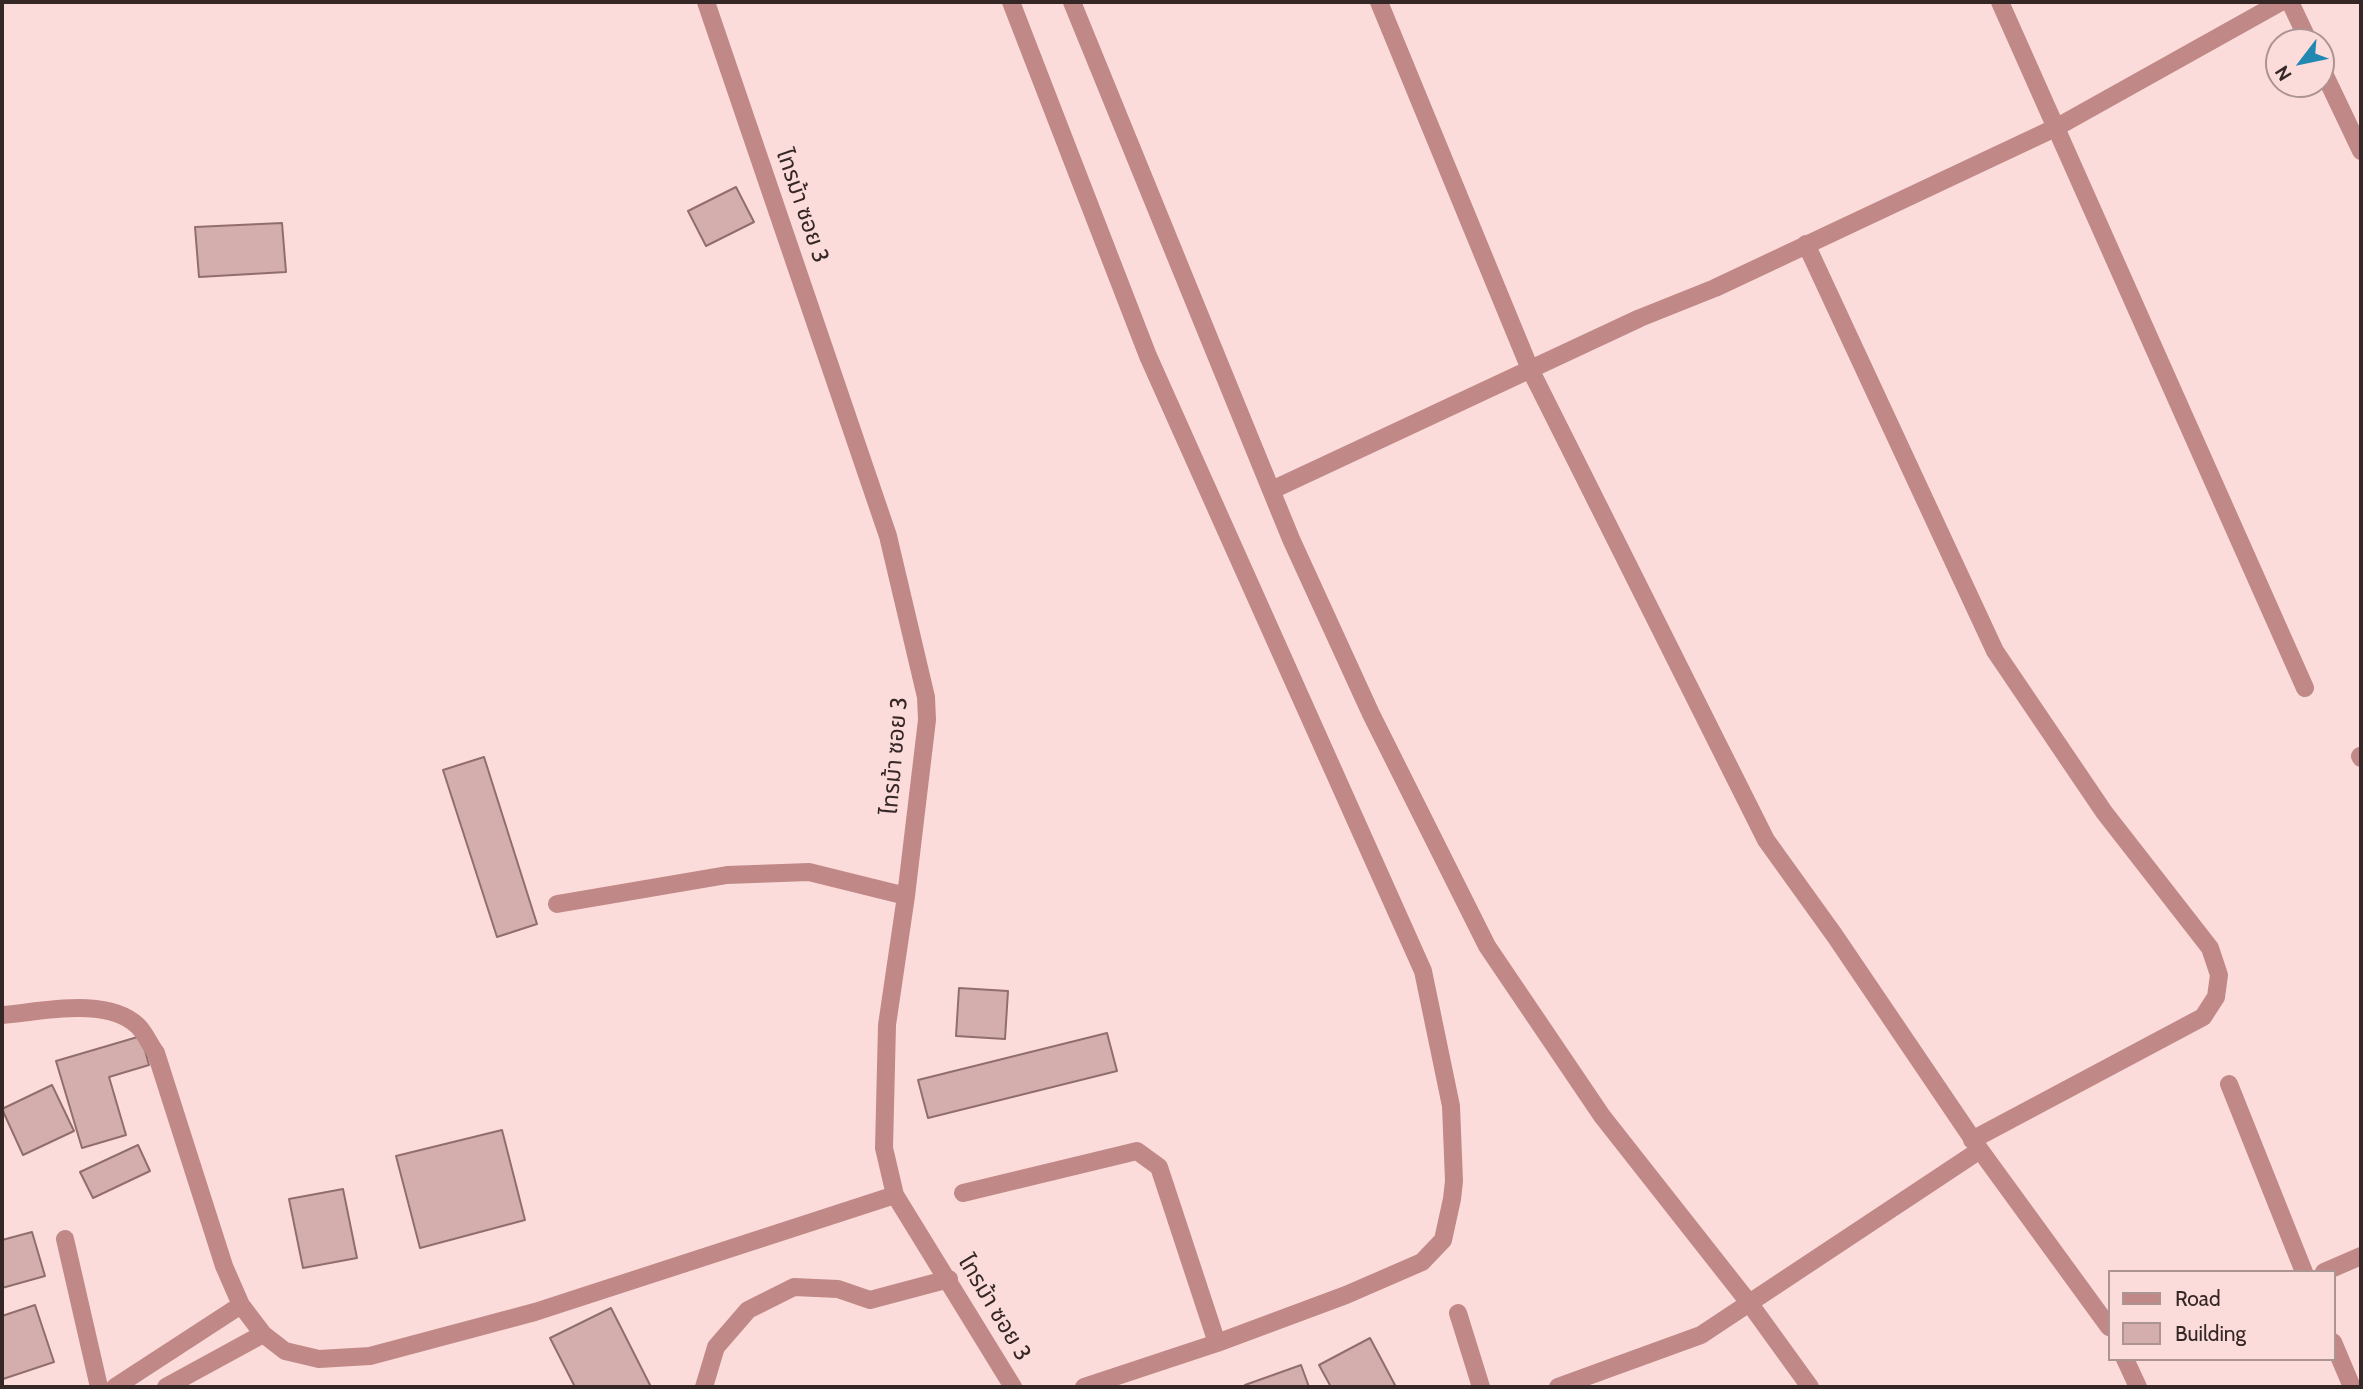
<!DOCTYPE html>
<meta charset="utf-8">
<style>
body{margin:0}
#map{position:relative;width:2363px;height:1389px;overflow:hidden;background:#fcdcdb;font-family:Cabin,sans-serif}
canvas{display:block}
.frame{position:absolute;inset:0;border:4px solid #352726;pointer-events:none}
.legend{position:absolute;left:2108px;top:1270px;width:228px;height:91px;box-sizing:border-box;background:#fcdcdb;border:2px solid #ac9493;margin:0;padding:9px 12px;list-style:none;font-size:21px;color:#352726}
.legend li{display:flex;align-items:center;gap:14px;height:35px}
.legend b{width:35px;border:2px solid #ac9493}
.north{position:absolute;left:2265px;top:28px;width:70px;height:70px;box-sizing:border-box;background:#fcdcdb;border:2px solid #ac9493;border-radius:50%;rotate:238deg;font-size:19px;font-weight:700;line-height:28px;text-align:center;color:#352726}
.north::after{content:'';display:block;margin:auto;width:24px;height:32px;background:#2188b1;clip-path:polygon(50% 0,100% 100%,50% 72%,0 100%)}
</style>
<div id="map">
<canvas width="2363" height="1389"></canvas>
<div class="frame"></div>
<ul class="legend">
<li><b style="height:9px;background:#c08987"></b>Road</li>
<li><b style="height:19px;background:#d4aead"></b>Building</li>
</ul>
<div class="north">N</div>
</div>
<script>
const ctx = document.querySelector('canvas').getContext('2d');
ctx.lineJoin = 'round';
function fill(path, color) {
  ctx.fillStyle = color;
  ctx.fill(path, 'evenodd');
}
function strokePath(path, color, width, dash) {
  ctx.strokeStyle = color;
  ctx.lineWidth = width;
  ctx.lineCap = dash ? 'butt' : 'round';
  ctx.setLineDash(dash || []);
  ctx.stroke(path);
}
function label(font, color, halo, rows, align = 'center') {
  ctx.font = font + ' Cabin,"Noto Sans Thai",sans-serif';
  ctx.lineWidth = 5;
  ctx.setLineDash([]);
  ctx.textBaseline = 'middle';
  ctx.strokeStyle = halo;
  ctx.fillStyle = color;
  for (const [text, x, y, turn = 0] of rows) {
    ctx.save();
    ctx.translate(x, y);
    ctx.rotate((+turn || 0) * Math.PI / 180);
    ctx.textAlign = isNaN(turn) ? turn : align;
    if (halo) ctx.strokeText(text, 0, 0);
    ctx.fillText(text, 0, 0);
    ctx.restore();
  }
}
const building = new Path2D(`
 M736,187L754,222L706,246L688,211Z
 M282,223L286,272L199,277L195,227Z
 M484,757L537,924L497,937L443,770Z
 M959,988L1008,991L1005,1039L956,1036Z
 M1107,1033L1117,1071L928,1118L918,1080Z
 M141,1036L149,1065L109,1077L126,1135L82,1148L56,1061Z
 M52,1085L74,1131L23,1155L2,1109Z
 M502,1130L525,1220L420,1248L396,1156Z
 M138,1145L150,1171L93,1198L80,1172Z
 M343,1189L357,1258L303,1268L289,1199Z
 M32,1232L45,1276L2,1288V1240Z
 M35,1305L54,1362L3,1379L2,1316Z
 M611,1308L651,1387H575L550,1338Z
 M1370,1338L1396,1387H1331L1319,1365Z
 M1301,1365L1309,1387H1246L1245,1385Z`);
fill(building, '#d4aead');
strokePath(building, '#916e6d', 2);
strokePath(new Path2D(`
 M706,2L888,536L926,697L927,720L906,896L887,1025L884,1148L895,1195L1013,1387
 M1011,2L1148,356L1423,971L1451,1106L1454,1181L1452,1199L1443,1240L1422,1262L1346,1295L1217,1343L1084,1387
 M1072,2L1291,539L1371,714L1487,946L1602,1116L1750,1304L1810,1387
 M1379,2L1530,369L1766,840L1835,936L1980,1150L2109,1327
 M2000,2L2305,688
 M2290,2L2309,42
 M2321,67L2361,151
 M1806,244L1995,651L2104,812L2210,948L2219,975L2216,997L2203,1017L1972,1140
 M1272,490L1640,318L1715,288L2057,127L2281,2
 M2360,756L2361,758
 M557,904L727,875L809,872L906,896
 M2,1015C41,1012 107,996 138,1026C145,1033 150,1045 156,1053L224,1266L241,1305L263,1334L285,1351L319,1359L370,1356L535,1312L895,1195
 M2229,1084L2304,1272
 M963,1193L1137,1151L1159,1167L1217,1343
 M65,1239L99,1387
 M2324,1272L2361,1256
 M1458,1313L1481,1387
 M2333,1342L2352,1387
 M2125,1359L2138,1387
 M115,1387L241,1305
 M166,1387L263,1334
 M704,1387L716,1347L748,1310L794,1287L838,1289L870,1300L949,1279
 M1558,1387L1701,1335L1980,1150`), '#c08987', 18);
label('23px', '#352726', '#fcdcdb', [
 ["ไทรม้า ซอย 3",802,206,71],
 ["ไทรม้า ซอย 3",895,756,-85],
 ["ไทรม้า ซอย 3",994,1308,59]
]);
</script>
